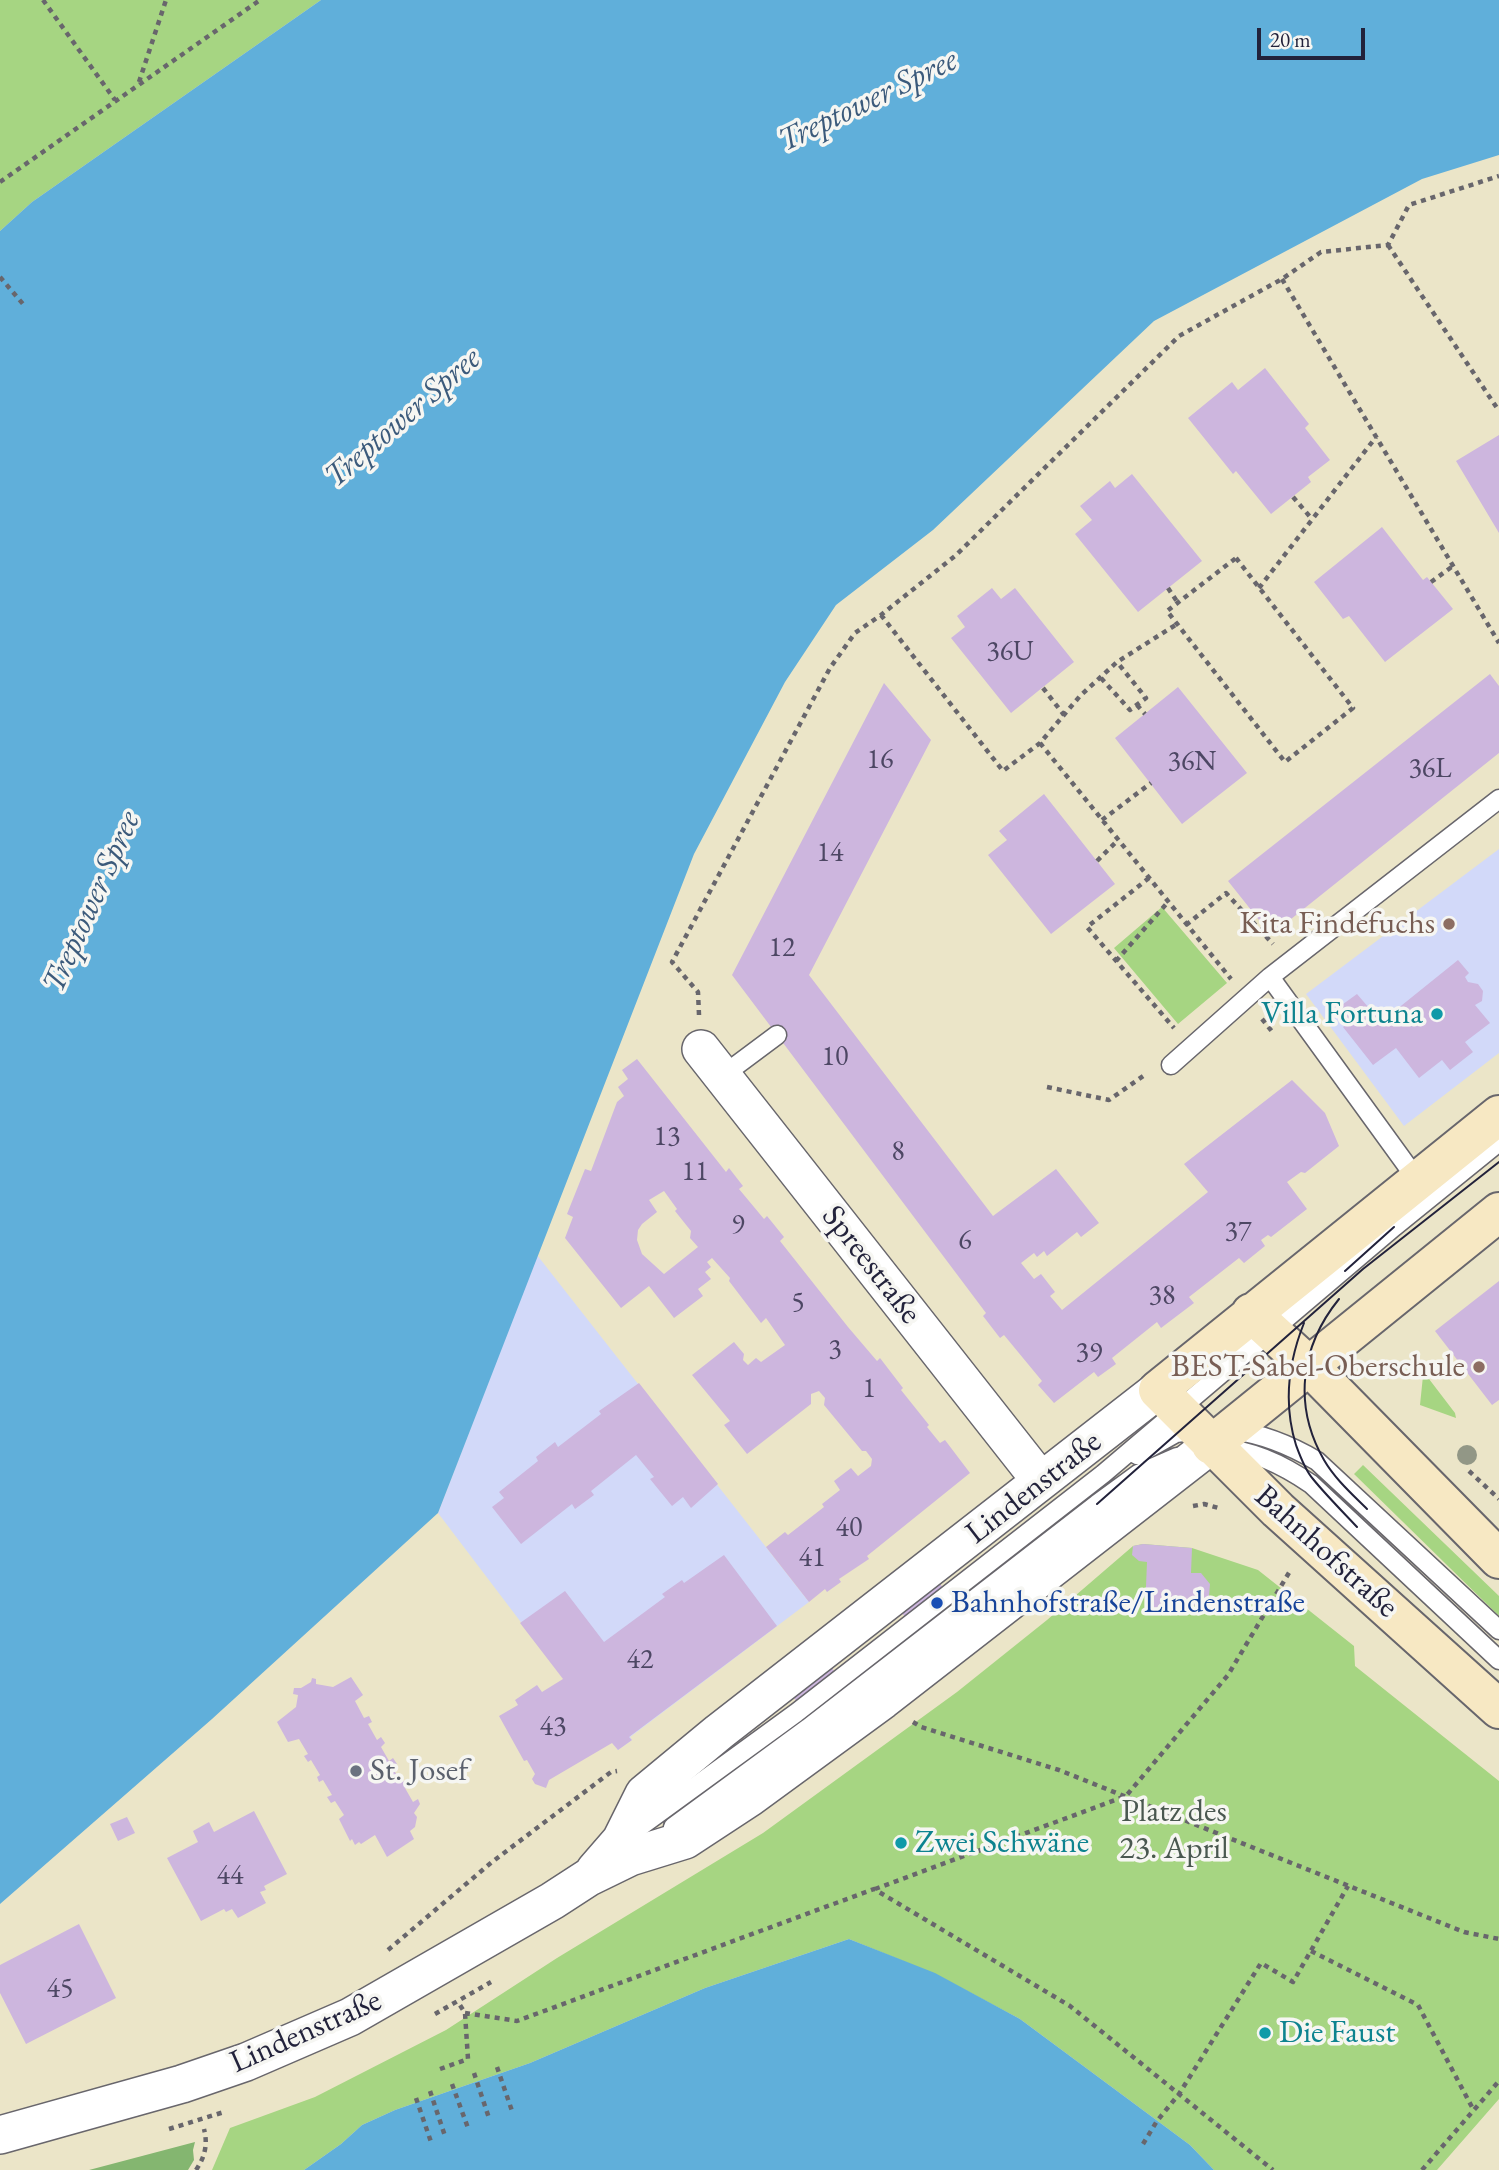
<!DOCTYPE html>
<meta charset="utf-8">
<style>
body{margin:0}
#map{position:relative;width:1499px;height:2170px;overflow:hidden;background:#ebe5c8;font-family:"EB Garamond",serif}
canvas{display:block}
.scale{position:absolute;left:1257px;top:28px;width:108px;height:32px;box-sizing:border-box;border:4px solid #22223b;border-top:0;padding-left:9px;font-size:21px;line-height:24px;white-space:nowrap;color:#22223b;-webkit-text-stroke:5px #f6f6f2;paint-order:stroke}
</style>
<div id="map">
<canvas width="1499" height="2170"></canvas>
<div class="scale">20 m</div>
</div>
<script>
const ctx = document.querySelector('canvas').getContext('2d');
ctx.lineJoin = 'round';
function fill(path, color) {
  ctx.fillStyle = color;
  ctx.fill(path, 'evenodd');
}
function strokePath(path, color, width, dash) {
  ctx.strokeStyle = color;
  ctx.lineWidth = width;
  ctx.lineCap = dash ? 'butt' : 'round';
  ctx.setLineDash(dash || []);
  ctx.stroke(path);
}
function label(font, color, halo, rows, align = 'center') {
  ctx.font = font + ' "EB Garamond",serif';
  ctx.lineWidth = 7;
  ctx.setLineDash([]);
  ctx.textBaseline = 'middle';
  ctx.strokeStyle = halo;
  ctx.fillStyle = color;
  for (const [text, x, y, turn = 0] of rows) {
    ctx.save();
    ctx.translate(x, y);
    ctx.rotate((+turn || 0) * Math.PI / 180);
    ctx.textAlign = isNaN(turn) ? turn : align;
    if (halo) ctx.strokeText(text, 0, 0);
    ctx.fillText(text, 0, 0);
    ctx.restore();
  }
}
fill(new Path2D(`
 M1499,849V1053L1404,1126L1306,994Z
 M537,1255L809,1602L630,1737L632,1740L618,1750L438,1513Z`), '#d2d9f9');
fill(new Path2D(`
 M0,0H321L32,202L0,231Z
 M1162,907L1227,983L1178,1024L1114,948Z
 M1426,1375L1455,1413L1456,1418L1420,1405L1423,1376Z
 M1363,1465L1499,1596V1616L1354,1474Z
 M1143,1544L1192,1548L1258,1570L1354,1646L1355,1666L1499,1781V2099L1437,2170H1214L1190,2145L1020,2019L935,1974L849,1939L705,1988L530,2063L395,2110L362,2125L341,2144L304,2170H212L230,2128L315,2097L446,2030L557,1958L763,1833L957,1692L1047,1620L1133,1546Z`), '#a6d582');
fill(new Path2D(`
 M195,2142L193,2150L194,2160L188,2170H89Z`), '#84b670');
fill(new Path2D(`
 M321,0H1499V155L1422,179L1154,321L933,530L836,605L785,682L694,854L438,1513L212,1719L0,1904V231L32,202Z
 M849,1939L935,1973L1020,2019L1190,2145L1214,2170H304L341,2144L362,2125L395,2110L530,2063L705,1988Z`), '#60afda');
fill(new Path2D(`
 M1265,368L1309,424L1305,428L1330,460L1308,477L1311,482L1271,514L1236,471L1233,474L1188,418L1232,382L1238,390Z
 M1499,435V533L1456,461Z
 M1132,474L1202,561L1138,612L1075,534L1092,520L1080,506L1110,481L1115,488Z
 M1382,527L1423,580L1427,577L1453,609L1385,662L1349,616L1343,619L1314,582Z
 M992,588L1001,599L1015,588L1074,662L1011,713L951,638L965,627L957,616Z
 M1490,674L1499,686V753L1271,935L1228,881Z
 M884,683L931,740L809,975L993,1216L1056,1169L1099,1223L1081,1237L1077,1232L1047,1256L1044,1251L1037,1257L1034,1253L1021,1263L1034,1279L1041,1274L1055,1292L1050,1296L1062,1310L1208,1192L1184,1164L1292,1080L1325,1113L1339,1146L1305,1173L1301,1172L1287,1182L1307,1209L1271,1237L1268,1235L1261,1240L1265,1246L1244,1263L1239,1258L1189,1297L1194,1303L1161,1328L1157,1322L1112,1358L1116,1364L1098,1377L1094,1372L1054,1403L1038,1385L1042,1381L1004,1335L1000,1338L983,1316L986,1313L732,975Z
 M1178,687L1247,773L1182,824L1115,738Z
 M1044,794L1115,884L1051,934L988,855L1007,840L999,831Z
 M1458,960L1469,973L1465,977L1468,982L1478,984L1483,991L1482,1001L1475,1005L1490,1023L1465,1042L1473,1052L1450,1070L1442,1060L1419,1078L1396,1048L1373,1065L1343,1027L1350,1021L1339,1007L1357,994L1381,1022Z
 M637,1059L726,1172L729,1168L743,1186L739,1189L764,1219L767,1216L784,1237L780,1241L848,1327L877,1361L880,1358L903,1388L901,1390L929,1425L927,1427L940,1443L945,1440L970,1473L867,1556L869,1559L839,1579L841,1582L827,1592L825,1589L809,1602L766,1547L785,1532L788,1535L824,1507L822,1504L840,1490L834,1481L851,1468L858,1476L871,1466L872,1459L866,1451H862L824,1405L825,1398L819,1391L811,1394V1404L747,1454L724,1425L730,1421L692,1375L734,1342L744,1354L743,1360L748,1365L756,1358L761,1362L785,1345L766,1318L761,1323L729,1281L730,1278L712,1258L707,1262L711,1267L705,1272L711,1279L698,1289L703,1296L674,1318L649,1286L621,1308L565,1238L573,1217L567,1214L585,1169L591,1171L617,1102L624,1096L618,1087L628,1079L622,1070ZM664,1191L677,1209L675,1211L691,1231L690,1238L698,1247L664,1274L642,1254L637,1240L638,1230L642,1224L657,1212L649,1200Z
 M1499,1281V1400L1492,1405L1435,1331Z
 M639,1383L718,1484L691,1508L683,1497L672,1506L650,1479L654,1477L636,1455L591,1491L594,1495L575,1509L572,1504L521,1544L492,1507L504,1498L499,1492L538,1461L536,1457L555,1442L558,1447L601,1414L599,1411Z
 M1143,1544L1192,1548L1191,1573H1201L1210,1584L1209,1596L1200,1606L1188,1605V1614L1145,1611L1147,1562L1139,1561L1132,1555L1133,1546Z
 M724,1555L777,1626L629,1737L632,1740L618,1750L612,1743L549,1780L546,1788L535,1784L532,1779L535,1774L527,1760L524,1761L499,1716L518,1705L515,1700L537,1685L542,1692L563,1679L520,1623L565,1591L604,1642L665,1597L662,1594L682,1580L684,1583Z
 M940,1584L946,1591L908,1621L902,1613Z
 M832,1668L837,1676L800,1706L794,1698Z
 M351,1677L363,1695L355,1701L364,1718L369,1716L372,1722L368,1724L377,1740L381,1737L385,1743L381,1747L389,1761L393,1758L397,1764L392,1767L401,1782L406,1780L409,1785L405,1788L413,1802L418,1799L420,1804L414,1813L417,1817L415,1827L410,1831L414,1839L387,1857L375,1835L361,1844L359,1842L355,1845L352,1839L350,1841L339,1819L344,1815L335,1801L331,1803L327,1797L332,1795L323,1780L319,1782L317,1777L320,1775L311,1760L308,1762L304,1756L308,1754L299,1739L288,1742L277,1722L296,1707L298,1695L293,1694L294,1688H301L311,1682L312,1678L316,1679V1684L333,1687Z
 M254,1811L287,1874L264,1886L266,1890L260,1892L266,1903L238,1918L232,1909L226,1912L224,1909L201,1921L167,1858L198,1842L193,1831L209,1822L214,1832Z
 M127,1817L135,1833L118,1841L110,1824Z
 M79,1924L116,1998L26,2044L0,1993V1965Z`), '#cdb6de');
const service = new Path2D(`
 M1171,1065L1270,977
 M722,1076L777,1035
 M1418,1181L1270,977L1499,799
 M1232,1430C1263,1434 1290,1445 1317,1461L1499,1630
 M1225,1449C1256,1451 1286,1467 1311,1484L1499,1660
 M1137,1455L1176,1433L1197,1430
 M673,1827L808,1728L1097,1504L1138,1474L1177,1457
 M634,1831L796,1713L1103,1474L1394,1227L1499,1142`);
const minor = new Path2D(`
 M701,1049L1041,1481
 M595,1870L621,1840L644,1794L719,1732L1158,1390
 M0,2135L182,2084L246,2062L350,2017L552,1901L589,1877L630,1857L685,1840L749,1798L883,1700L1211,1445`);
const secondary = new Path2D(`
 M1499,1115L1158,1390L1278,1510L1499,1709
 M1251,1313L1309,1366L1499,1559
 M1211,1445L1499,1212`);
strokePath(service, '#68666c', 21);
strokePath(minor, '#68666c', 40);
strokePath(secondary, '#68666c', 42);
strokePath(new Path2D(`
 M43,0L115,100
 M139,82L166,0
 M0,182L260,0
 M1388,245L1499,411
 M0,277L23,304
 M1282,279L1499,643
 M1293,497L1312,519
 M1236,558L1353,708L1285,762L1167,611Z
 M1431,582L1453,566
 M1168,588L1178,603
 M1259,588L1376,437
 M881,615L1003,771L1040,743L1080,696L1117,662L1177,624
 M1101,678L1130,710L1146,698L1117,662
 M1043,688L1064,715
 M1137,705L1145,714
 M1040,743L1231,979
 M1102,820L1151,783
 M1097,861L1118,840
 M1149,878L1087,927L1174,1028
 M1186,925L1226,893L1273,944
 M1116,961L1168,902
 M699,1015L698,992L672,962L830,668L855,633L881,615L955,556L1179,336L1282,279L1321,252L1388,245L1409,205L1499,176
 M1262,1019L1274,1034
 M1047,1087L1109,1100L1146,1074
 M1469,1471L1499,1499
 M1193,1506L1204,1504L1222,1509
 M913,1722L921,1727L1059,1770L1464,1932L1499,1939
 M875,1889L1126,1796L1228,1675L1290,1571
 M388,1950L492,1862L611,1772L617,1771
 M1311,1951L1418,2005L1473,2109
 M465,2013L517,2021L874,1889L1070,2006L1273,2170
 M435,2014L491,1982
 M497,2067L512,2111
 M440,2069L468,2059L465,2013L458,2002
 M474,2073L489,2118
 M452,2084L468,2128
 M430,2091L445,2136
 M416,2098L431,2142
 M169,2129L224,2112
 M1143,2144L1157,2121L1179,2094L1261,1963L1293,1982L1348,1886
 M196,2170C205,2157 208,2144 204,2129
 M1422,2170L1499,2081`), '#68666c', 4.5, [5, 5]);
strokePath(service, '#fff', 18);
strokePath(minor, '#fff', 37);
strokePath(secondary, '#f7e8c3', 38);
strokePath(new Path2D(`
 M1345,1271L1394,1227
 M1339,1299C1300,1347 1293,1406 1324,1460C1335,1479 1352,1494 1367,1509
 M1304,1323C1288,1363 1283,1403 1296,1445C1300,1456 1305,1470 1313,1479C1326,1495 1342,1511 1357,1527
 M1097,1504L1363,1269L1499,1162`), '#22223b', 2);
ctx.fillStyle = '#929786';
for (const [x, y] of [
 [1467,1455]
]) {
  ctx.beginPath();
  ctx.arc(x, y, 10, 0, 2 * Math.PI);
  ctx.fill();
}
for (const [x, y, r, color] of [
 [1449,924,7,"#8d6e63"],
 [1437,1014,7,"#0f9aa8"],
 [1479,1367,7,"#8d6e63"],
 [937,1603,7,"#1a4fb4"],
 [356,1771,7,"#6b7280"],
 [901,1843,7,"#0f9aa8"],
 [1265,2033,7,"#0f9aa8"]
]) {
  const dot = new Path2D();
  dot.arc(x, y, r, 0, 2 * Math.PI);
  ctx.fillStyle = color;
  ctx.fill(dot);
  strokePath(dot, '#f6f6f2', 2.5);
}
label('28px', '#4d4764', null, [
 ["36U",1010,652],
 ["16",880,760],
 ["36N",1192,762],
 ["36L",1430,769],
 ["14",830,853],
 ["12",782,948],
 ["10",835,1057],
 ["13",667,1137],
 ["8",898,1152],
 ["11",695,1172],
 ["9",738,1225],
 ["37",1238,1232],
 ["6",965,1241],
 ["38",1162,1296],
 ["5",798,1303],
 ["3",835,1350],
 ["39",1089,1353],
 ["1",869,1389],
 ["40",849,1528],
 ["41",812,1558],
 ["42",640,1660],
 ["43",553,1727],
 ["44",230,1876],
 ["45",60,1989]
]);
label('32px', '#785e54', '#f6f6f2', [
 ["Kita Findefuchs",1435,924],
 ["BEST-Sabel-Oberschule",1465,1367]
], 'right');
label('32px', '#0d838f', '#f6f6f2', [
 ["Villa Fortuna",1423,1014,"right"],
 ["Zwei Schwäne",915,1843],
 ["Die Faust",1279,2033]
], 'left');
label('32px', '#22223b', '#f6f6f2', [
 ["Spreestraße",871,1265,52],
 ["Lindenstraße",1034,1488,-38],
 ["Bahnhofstraße",1326,1552,42],
 ["Lindenstraße",306,2032,-24]
]);
label('32px', '#164399', '#f6f6f2', [
 ["Bahnhofstraße/Lindenstraße",951,1603]
], 'left');
label('32px', '#5b616d', '#f6f6f2', [
 ["St. Josef",370,1771]
], 'left');
label('32px', '#4a5850', '#f6f6f2', [
 ["Platz des",1174,1812],
 ["23. April",1174,1849]
]);
label('italic 33px', '#3b5a7b', '#f6f6f2', [
 ["Treptower Spree",868,101,-26],
 ["Treptower Spree",403,418,-41],
 ["Treptower Spree",92,902,-66]
]);
</script>
